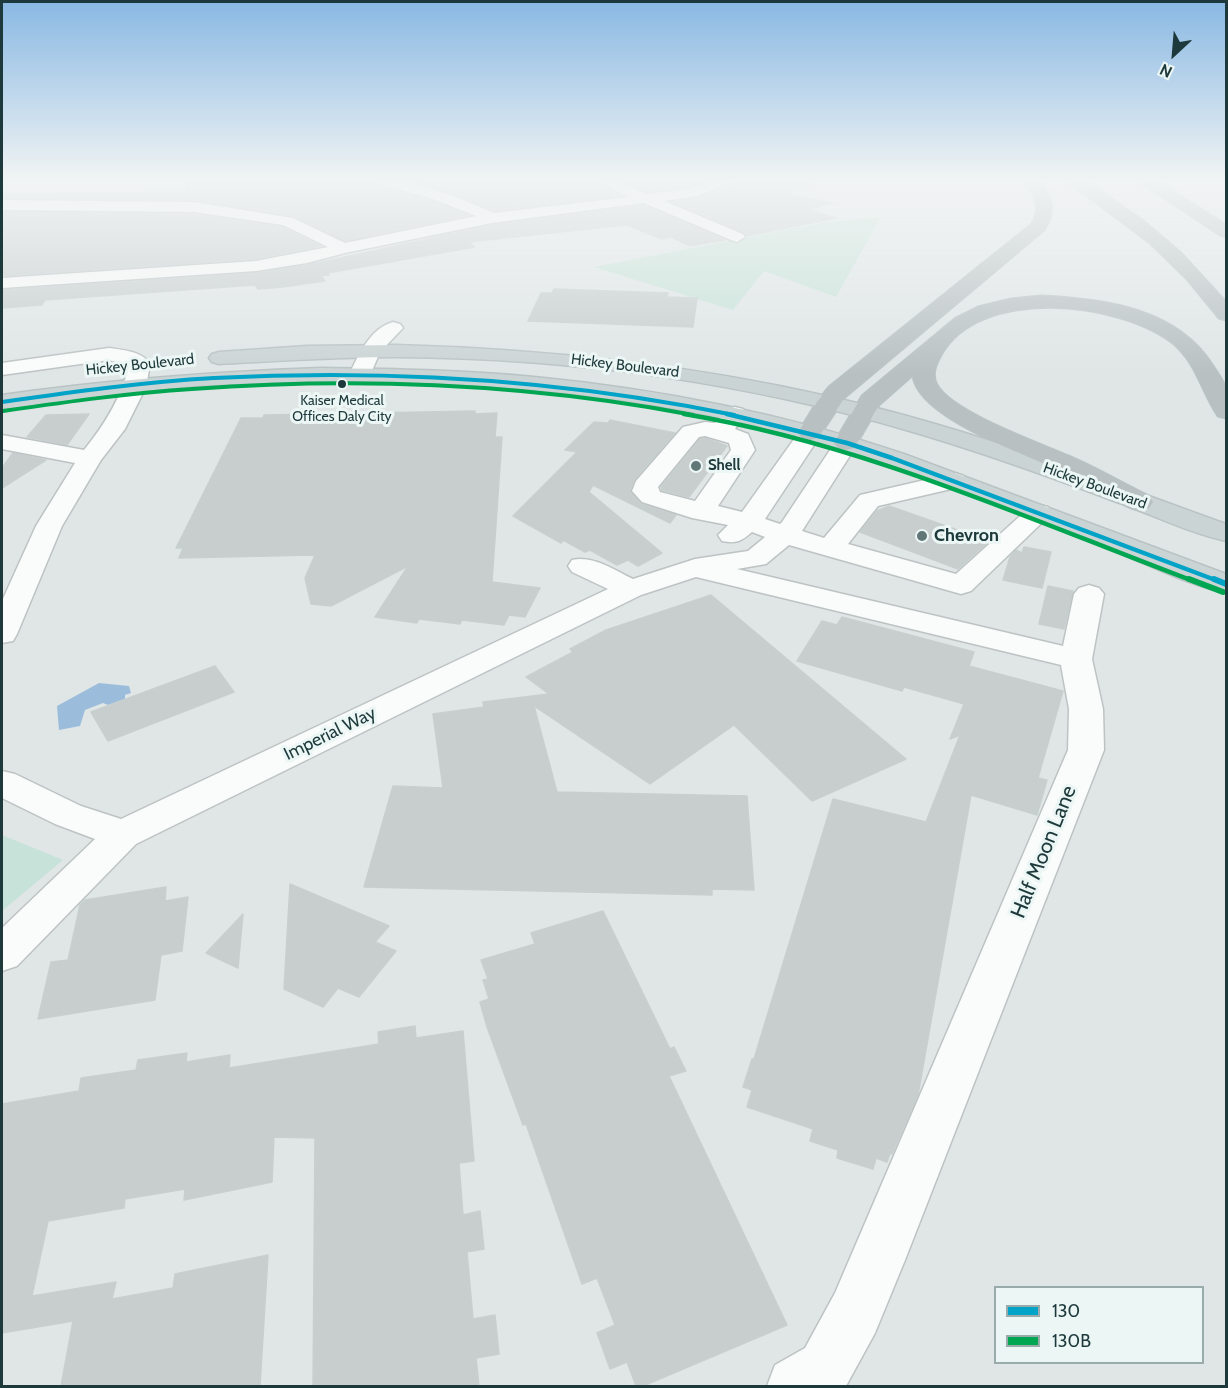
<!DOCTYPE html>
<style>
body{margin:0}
#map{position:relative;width:1228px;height:1388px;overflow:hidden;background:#e0e6e6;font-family:Cabin,sans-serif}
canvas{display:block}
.frame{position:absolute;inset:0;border:3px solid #1d393b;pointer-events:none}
.legend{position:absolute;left:994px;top:1286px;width:210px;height:78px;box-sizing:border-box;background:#ecf7f5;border:2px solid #99abab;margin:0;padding:8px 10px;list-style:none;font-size:18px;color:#1d393b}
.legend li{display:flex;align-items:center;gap:12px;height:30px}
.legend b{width:30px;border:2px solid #99abab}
.north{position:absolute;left:1144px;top:24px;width:60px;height:60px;-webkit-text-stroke:4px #ecf7f5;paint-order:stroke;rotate:206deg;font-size:16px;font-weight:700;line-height:24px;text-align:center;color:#1d393b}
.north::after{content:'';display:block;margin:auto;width:21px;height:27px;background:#1d393b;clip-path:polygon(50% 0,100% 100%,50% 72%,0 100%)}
</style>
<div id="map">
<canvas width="1228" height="1388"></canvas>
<div class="frame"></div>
<ul class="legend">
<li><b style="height:8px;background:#01a3c7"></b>130</li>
<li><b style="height:8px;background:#00a651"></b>130B</li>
</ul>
<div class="north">N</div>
</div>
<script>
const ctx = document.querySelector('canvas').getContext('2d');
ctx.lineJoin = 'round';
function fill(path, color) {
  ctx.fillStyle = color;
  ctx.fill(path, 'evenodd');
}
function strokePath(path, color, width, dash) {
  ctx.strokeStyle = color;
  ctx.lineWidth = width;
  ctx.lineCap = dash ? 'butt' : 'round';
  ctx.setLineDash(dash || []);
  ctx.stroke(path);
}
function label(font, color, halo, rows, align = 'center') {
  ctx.font = font + ' Cabin,sans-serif';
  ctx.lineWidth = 6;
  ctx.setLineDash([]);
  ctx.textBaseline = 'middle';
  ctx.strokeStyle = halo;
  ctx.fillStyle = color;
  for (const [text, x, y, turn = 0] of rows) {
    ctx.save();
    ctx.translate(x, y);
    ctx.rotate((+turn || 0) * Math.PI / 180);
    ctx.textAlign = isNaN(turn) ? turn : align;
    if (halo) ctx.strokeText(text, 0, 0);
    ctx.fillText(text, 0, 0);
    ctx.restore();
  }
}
fill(new Path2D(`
 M881,217L836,297L764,271L733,310L594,267L821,223Z
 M2,835L63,860L2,911Z`), '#c7e2d8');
fill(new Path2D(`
 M99,683L129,686L131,693L125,695V699L108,705L103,703L85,710L80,726L59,730L57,706Z`), '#9bbddb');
const building = new Path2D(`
 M187,180H372L375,185L432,201L468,215L345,241L293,216L194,200L2,198V193H144L148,191H186Z
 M411,180H592L620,196L494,211L458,195Z
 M621,180H707L689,187L647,192Z
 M740,180H818L787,194L832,203L809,210L836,218L747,236L744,232L672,202L698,198Z
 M644,205L725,240L690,246L671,237L662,239L627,225L469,242L475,247L328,273L329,275L321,276L325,281L283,287L258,289L255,285L45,300L42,305L2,308V290L256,273L307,265L492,225Z
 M2,212L194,214L282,227L321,246L256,259L2,276Z
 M554,289L668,293L667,297L697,298L693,327L528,321L541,293H552Z
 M475,411V414L497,413L495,437H502L492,582L540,588L525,617L509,615L504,625L462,620L460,624L419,619L417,623L375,617L408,566L331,606L311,604L305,578L315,555L179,558L183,548H176L241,418H263L264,415Z
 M89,414L67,445L27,437L46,415Z
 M610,420L675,433L634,480L630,490L641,504L676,515L670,523L593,485L589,492L662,553L638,566L628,560L617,565L590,550L585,552L563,540L561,543L513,516L577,452L565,450L594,422L608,423Z
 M705,438L727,446L689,497L662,490L661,487L700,439Z
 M13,453L46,460L2,488V468Z
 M889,506L989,541L958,569L860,532L877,511Z
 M1024,547L1051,552L1042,588L1003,580L1010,557L1016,550L1022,553Z
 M1048,586L1073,591L1064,629L1039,624Z
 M711,595L906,759L812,801L734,725L650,784L534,706L557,792L747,796L754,890L712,889V895L364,887L393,786L443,788L433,714L484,707L483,702L549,694L526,677L573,652L570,649L606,630Z
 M842,617L974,652L969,666L1063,691L1038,778L1047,780L1037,815L971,795L918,1095L892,1154L890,1153L887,1162L876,1158L873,1169L837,1158L838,1150L810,1141L813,1129L747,1107L752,1090L743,1087L752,1059H754L833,799L926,822L960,735L950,739L964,704L904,687L902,691L797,661L822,621L837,625Z
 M215,666L234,692L108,741L91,712Z
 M290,884L389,926L375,942L396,951L359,997L338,988L323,1007L284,989Z
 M166,887L165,901L188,897L182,951L161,955L155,1000L38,1019L51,962L68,960L80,905L85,900Z
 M603,911L670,1049L674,1047L686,1071L669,1076L787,1325L643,1386H636L627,1362L610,1369L597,1333L615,1325L597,1278L582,1284L526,1124L523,1125L487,1027L480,1002L489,999L483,980L488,979L481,960L535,944L531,933Z
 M243,914L238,968L206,953Z
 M415,1026L416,1038L463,1031L474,1161L459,1163L463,1215L480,1211L484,1249L467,1252L473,1319L495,1315L499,1354L476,1358L479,1386H313L315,1138L274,1137L272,1182L184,1200L185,1189L125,1199L124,1208L48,1221L32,1296L116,1282L112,1299L173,1288L175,1274L268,1255L260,1386H61L73,1321L2,1333V1104L79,1091L81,1078L136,1070L138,1060L187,1053L186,1062L230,1055L229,1068L379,1044L378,1032Z`);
fill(building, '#c7cecd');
strokePath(building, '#c8cfcf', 1.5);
const minor = new Path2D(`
 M374,180H401L415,184L457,197L494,213L628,197L594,180H614L647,194L690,189L715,180H738L697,196L664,201L743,234L745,237L737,242L731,240L644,203L492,223L345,253L307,263L256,271L2,288V278L256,261L328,247L283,225L194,212L2,210V200L194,202L293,218L345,243L476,216L433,199L376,183Z
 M393,322L400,324L403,328L380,352L368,380L360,381L352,380L349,375C358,356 370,328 393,322Z
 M109,348C123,350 142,351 150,364L146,387L125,429L101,460L62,526L17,634L13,641L2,643V601L36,526L75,463L2,449V435L84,450C105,424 121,398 129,366L109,360L2,375V363Z
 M735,407L743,409L746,414L735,429L748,434L755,450L718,506L742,512L802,428L810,426L818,428L822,433L765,519L780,524L782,522L838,438L846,436L854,438L858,443L802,531L824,538L860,495L955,473L964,476L968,481L964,486L878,506L848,544L956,574L1030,507L1039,505L1048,507L1052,513L971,591L961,594L789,545L766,564L737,569L1063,646L1074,594L1079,588L1089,585L1099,588L1104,594L1092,659L1103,709L1104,750L905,1260L875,1333L846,1386H767L775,1365L805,1348L835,1293L1068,750L1069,709L1061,665L696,577L641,595L136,844L17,966L2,971V928L95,839L55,824L2,798V771L15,774L81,806L121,819L608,589L572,572L568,566L572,560C593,555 614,570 633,579L695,559L748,551L765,537L752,532C742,541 736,544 722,541L718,535L728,525L692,518L642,502L632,491L636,481L683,427L705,422L715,423L727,409ZM705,436L729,443L731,450L695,501L660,492L658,487L699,437Z`);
const major = new Path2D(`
 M396,345C543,349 687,364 831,397C966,427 1096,477 1226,524V541C1189,533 1151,514 1114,501C1048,476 981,452 913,432C746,382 569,358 395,357C336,357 278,361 219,364L212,362L209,358L212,354L219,352L307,346Z
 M320,368C391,369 463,370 534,377C659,389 785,414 904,454L1226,574V593C1188,585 1150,565 1114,551C1024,516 934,477 841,449C640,387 425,374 215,385C143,389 73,401 2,409V395C107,380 213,372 320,368Z`);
const highway = new Path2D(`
 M1024,180H1039C1053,197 1056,212 1044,230L845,397L818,438L810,440L802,438L798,433L817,402L829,387L1032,224C1041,207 1035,195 1024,180Z
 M1066,180H1084L1142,220L1181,253L1226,302V320L1219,318L1187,279L1150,243Z
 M1137,180H1155L1226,225V237L1220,235Z
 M1041,296C1104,299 1177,308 1213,366C1217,373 1225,382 1226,390C1228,398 1226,409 1226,418L1218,416C1202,392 1196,362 1173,343C1119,301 979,286 941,355C936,364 931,375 937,385C953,414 1048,446 1080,461C1104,472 1126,485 1149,496L1153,502L1149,508L1140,510L1131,508C1109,496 1087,483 1065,473C1029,455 917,418 913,375L879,405L854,448L846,450L838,448L834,443L862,396L956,318L978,307L1011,299Z`);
strokePath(minor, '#bdc3c3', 3);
strokePath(major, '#bac3c4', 3);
strokePath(highway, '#bac3c4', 3);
fill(minor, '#fafbfb');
fill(major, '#cbd4d4');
fill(highway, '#b8c0c1');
strokePath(new Path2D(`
 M2,402C72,392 143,382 214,378C388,369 564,380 734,415`), '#01a3c7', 4);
strokePath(new Path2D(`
 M727,414L847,443L892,458L1218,581`), '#01a3c7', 4.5);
strokePath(new Path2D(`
 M1214,579L1226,584`), '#01a3c7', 6);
strokePath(new Path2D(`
 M3,411C66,402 129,393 192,389C358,377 529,384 693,415`), '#00a651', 4);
strokePath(new Path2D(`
 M684,414C861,443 1026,518 1193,581`), '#00a651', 4.5);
strokePath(new Path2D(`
 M1189,579L1223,592`), '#00a651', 6);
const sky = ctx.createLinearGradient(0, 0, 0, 375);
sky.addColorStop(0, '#89b8e3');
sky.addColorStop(0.48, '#f1f4f4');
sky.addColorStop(1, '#f1f4f400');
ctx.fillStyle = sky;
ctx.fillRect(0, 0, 1228, 375);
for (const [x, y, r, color] of [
 [342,384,5,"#1d393b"],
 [696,466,6,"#617677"],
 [922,536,6,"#617677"]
]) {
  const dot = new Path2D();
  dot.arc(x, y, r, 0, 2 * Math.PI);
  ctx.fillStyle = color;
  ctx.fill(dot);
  strokePath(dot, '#ecf7f5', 2);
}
label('14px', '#1d393b', '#ecf7f5', [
 ["Kaiser Medical",342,401],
 ["Offices Daly City",342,417]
]);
label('15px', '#1d393b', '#ecf7f5', [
 ["Hickey Boulevard",140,365,-6],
 ["Hickey Boulevard",625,366,7],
 ["Hickey Boulevard",1095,486,20]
]);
label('bold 15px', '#1d393b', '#ecf7f5', [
 ["Shell",708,466]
], 'left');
label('bold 18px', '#1d393b', '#ecf7f5', [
 ["Chevron",934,536]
], 'left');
label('18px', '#1d393b', '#ecf7f5', [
 ["Imperial Way",330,734,-26]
]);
label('21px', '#1d393b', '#ecf7f5', [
 ["Half Moon Lane",1044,852,-68]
]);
</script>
